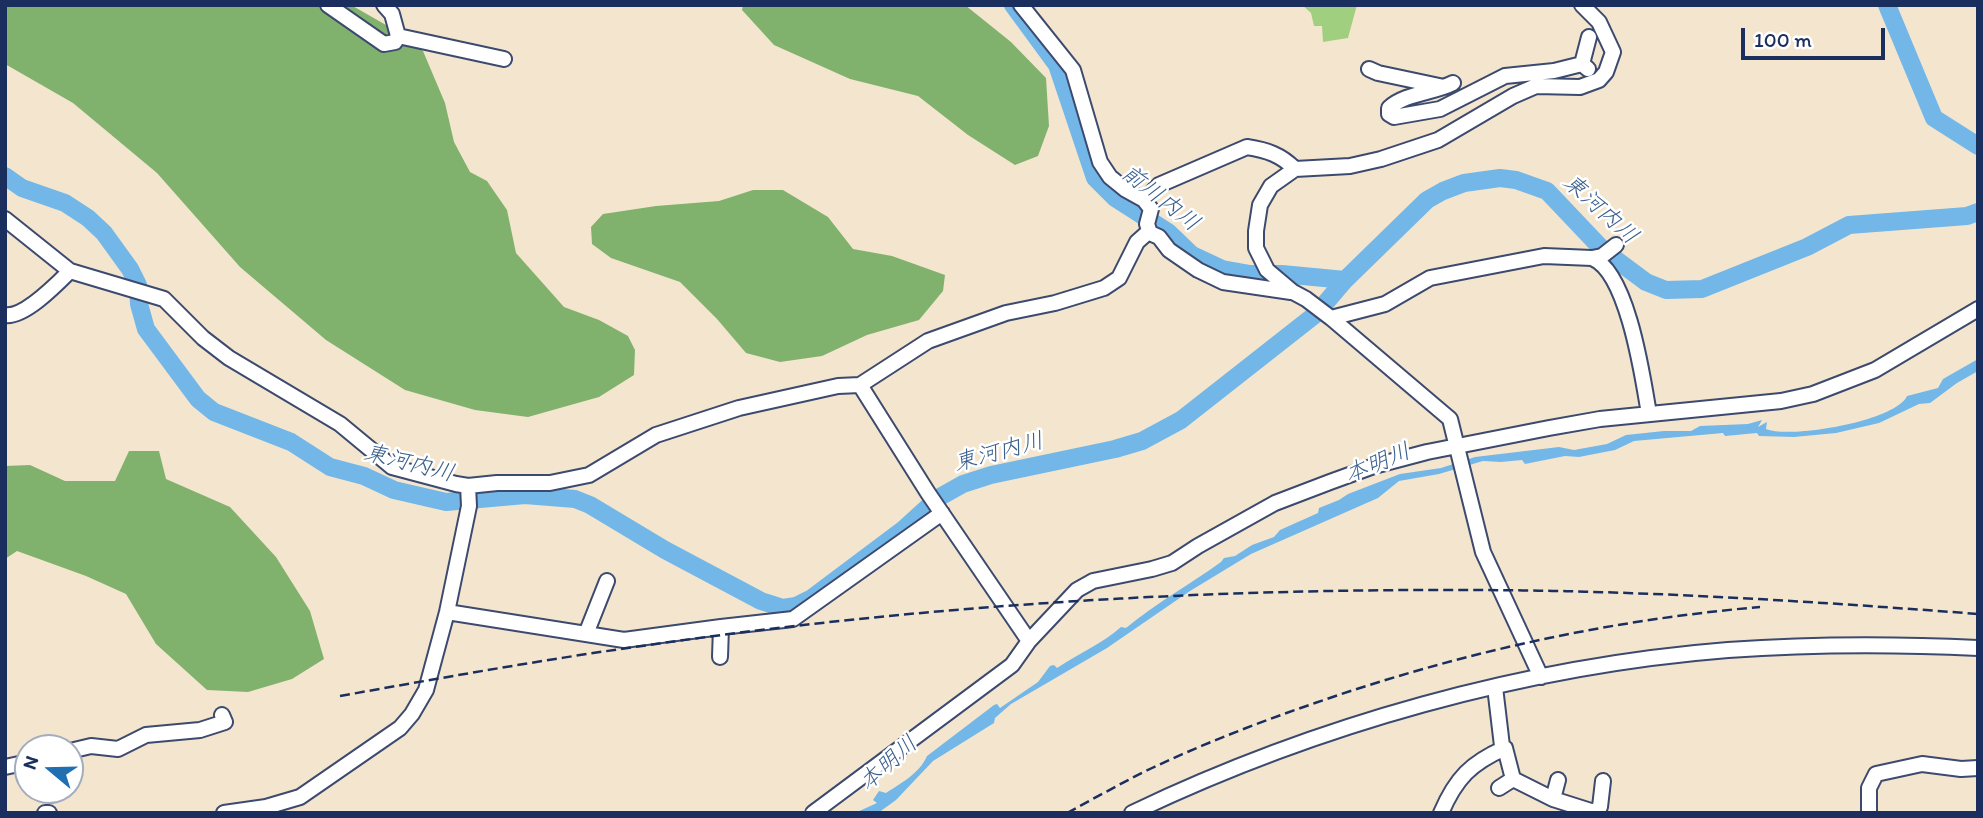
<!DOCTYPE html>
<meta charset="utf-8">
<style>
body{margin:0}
#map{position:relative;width:1983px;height:818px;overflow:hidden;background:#f4e6ce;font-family:Itim,sans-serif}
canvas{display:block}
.frame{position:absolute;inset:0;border:7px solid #1b2f5e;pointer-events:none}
.north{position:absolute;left:14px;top:734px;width:70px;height:70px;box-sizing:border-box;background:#fff;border:2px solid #a4acbf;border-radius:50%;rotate:289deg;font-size:19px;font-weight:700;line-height:28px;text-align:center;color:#1b2f5e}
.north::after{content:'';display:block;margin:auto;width:24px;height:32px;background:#1f6fb2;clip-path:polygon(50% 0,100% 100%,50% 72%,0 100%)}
.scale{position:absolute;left:1741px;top:28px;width:144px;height:32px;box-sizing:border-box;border:4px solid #1b2f5e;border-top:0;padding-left:9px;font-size:21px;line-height:24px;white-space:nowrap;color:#1b2f5e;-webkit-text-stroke:5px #fff;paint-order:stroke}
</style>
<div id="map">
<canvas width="1983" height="818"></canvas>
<div class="frame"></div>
<div class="north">N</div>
<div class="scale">100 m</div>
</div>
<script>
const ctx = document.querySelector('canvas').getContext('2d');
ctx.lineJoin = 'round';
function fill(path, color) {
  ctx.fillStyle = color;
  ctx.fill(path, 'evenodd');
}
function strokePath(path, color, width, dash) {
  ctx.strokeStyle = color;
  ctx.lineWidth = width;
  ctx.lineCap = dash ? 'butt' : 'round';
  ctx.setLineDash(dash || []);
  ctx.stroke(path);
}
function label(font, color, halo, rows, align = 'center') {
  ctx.font = font + ' Itim,"Klee One",sans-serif';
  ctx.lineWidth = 5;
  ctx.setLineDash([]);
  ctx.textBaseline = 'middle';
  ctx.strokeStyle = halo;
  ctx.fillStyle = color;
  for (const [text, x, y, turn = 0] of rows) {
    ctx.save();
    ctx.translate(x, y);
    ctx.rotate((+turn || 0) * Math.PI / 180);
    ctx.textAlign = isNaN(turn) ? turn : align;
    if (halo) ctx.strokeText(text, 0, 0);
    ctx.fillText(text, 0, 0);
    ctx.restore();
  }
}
fill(new Path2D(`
 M1302,5H1357L1348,38L1323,42L1322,26H1314L1311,13Z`), '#a0d07f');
fill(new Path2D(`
 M5,5H351L400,33L423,51L445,103L454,142L470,172L487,181L507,210L516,253L564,307L599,320L628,336L635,350L634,375L599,397L528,417L475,410L405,390L326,340L240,267L157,173L73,103L5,64Z
 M743,5H965L1011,42L1046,78L1049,126L1038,156L1015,165L968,135L918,96L850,79L774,45L742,10Z
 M753,190H783L828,217L853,249L892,256L945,275L943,291L919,320L867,335L822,356L780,362L746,353L717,319L680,282L611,258L592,244L591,227L603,214L656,206L719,201Z
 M129,451H159L166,479L230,507L276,557L310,611L324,659L292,679L248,692L207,690L156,644L126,594L86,576L17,551L5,559V466L30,465L65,481H115Z`), '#80b26e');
fill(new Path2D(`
 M1978,359V371L1957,383L1930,403L1919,404L1879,423L1836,433L1794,437L1759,436L1757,433L1725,436L1723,433L1634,441L1615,450L1579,457L1565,456L1525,464L1522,460L1501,462L1483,461L1439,474L1399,481L1378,498L1251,554L1190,591L1107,648L1011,704L995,718L994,723L933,761L896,800L878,813H855L877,803L873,800L879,791L886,793C900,784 920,773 927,756L994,705L997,704L1000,708L1038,682L1050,666L1054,665L1057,668C1079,653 1102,644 1121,627L1126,628C1156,603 1189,585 1221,562L1224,558L1235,556L1252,545L1274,537L1280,530L1318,513L1319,508L1339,500L1348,494L1400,474L1441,468L1475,457L1559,447L1574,450L1607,444L1626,435L1664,431H1691L1700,426L1748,424L1762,420L1758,427L1767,422L1766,429C1791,439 1896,421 1907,396L1938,388L1943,379Z`), '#72b7e8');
strokePath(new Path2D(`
 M1013,5L1057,65L1095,178L1115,198L1168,232L1192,255L1222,269L1250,274H1282L1345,280
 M1887,5L1934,118L1978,146
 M5,176L22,188L65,203L88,218L104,233L130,269L138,285L139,304L146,329L198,399L214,412L291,442L330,467L364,476L394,490L446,502L525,495L575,499L590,505L665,550L761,601L783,608L796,606L812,598L904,529L938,498L963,484L991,475L1115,449L1142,441L1181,420L1316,314L1345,280L1427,200L1443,191L1464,183L1500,178L1516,180L1547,191L1603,250L1646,282L1666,290L1702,289L1807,247L1849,225L1967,216L1978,212`), '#72b7e8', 18);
const minor = new Path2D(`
 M328,5L384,44L395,42L398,36
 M384,5L392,14L398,36
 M1021,5L1073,70L1100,162L1110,177L1126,190L1144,200L1151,209L1147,224L1150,233L1159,237L1169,250L1198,270L1223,282L1291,292
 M398,36L504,59
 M1369,69L1378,73L1444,87
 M1588,69L1582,64L1589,37
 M1453,83C1434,93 1405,93 1389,108V114L1394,117L1440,109L1505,76L1554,71L1582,64
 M1144,200L1159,185L1247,147C1267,150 1281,155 1295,169
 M5,219L70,271L164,299L203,338L229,358L340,424L392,467L456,484L468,486L497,483H550L589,475L656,435L739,408L838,386L860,385L928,341L1006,313L1055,303L1104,288L1119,278L1137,242L1146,234L1150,233
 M1592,258C1628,272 1643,379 1649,414
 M5,315C24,318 57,284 70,271
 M1331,318L1385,304L1430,278L1544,256L1592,258L1602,256L1616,245
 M860,385L928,493L1029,641
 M447,612L624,640L721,627L720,657
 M721,627L793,619L942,513
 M586,634L607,581
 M1541,677L1483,552L1450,419L1331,318L1306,299L1293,292L1267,270L1256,248V231L1260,205L1271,186L1295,169L1350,166L1381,159L1438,140L1513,96L1536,86L1580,87L1599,80L1606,72L1613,52L1599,22L1582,5
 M1505,748L1513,779L1553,799L1594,812L1600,807L1603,781
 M70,751L91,746L118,749L146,735L200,730L225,722L222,715
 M5,767L28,762
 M1499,788L1513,779
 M1553,799L1558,780
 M45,813H49
 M224,813L266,807L300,797L400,728L412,714L426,690L447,612L469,506L468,486
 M813,813L1012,665L1029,641L1077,590L1093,581L1152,569L1172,563L1198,546L1275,503L1330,482L1374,466L1427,452L1549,428L1600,419L1781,401L1813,394L1875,370L1978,309
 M1132,813C1316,725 1525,666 1728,650C1812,644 1895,644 1978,648
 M1441,813C1456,778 1471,763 1505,748L1502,746L1495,687
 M1869,813V788L1876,774L1922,764L1961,769L1978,768`);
strokePath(minor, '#3c4a6f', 18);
strokePath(minor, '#fff', 14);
strokePath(new Path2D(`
 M340,696C441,678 541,660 642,646C914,606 1191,589 1466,590C1637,590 1808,601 1978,614
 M1067,813C1095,798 1123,782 1152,768C1205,743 1260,722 1315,703C1459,653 1608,620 1760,607`), '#1b2f5e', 2.5, [10, 5]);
label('italic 23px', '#395f8e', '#fff', [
 ["前川内川",1160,199,38],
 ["東河内川",1600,210,42],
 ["東河内川",999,453,-15],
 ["東河内川",409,464,14],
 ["本明川",1378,464,-22],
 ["本明川",889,764,-42]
]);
</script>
